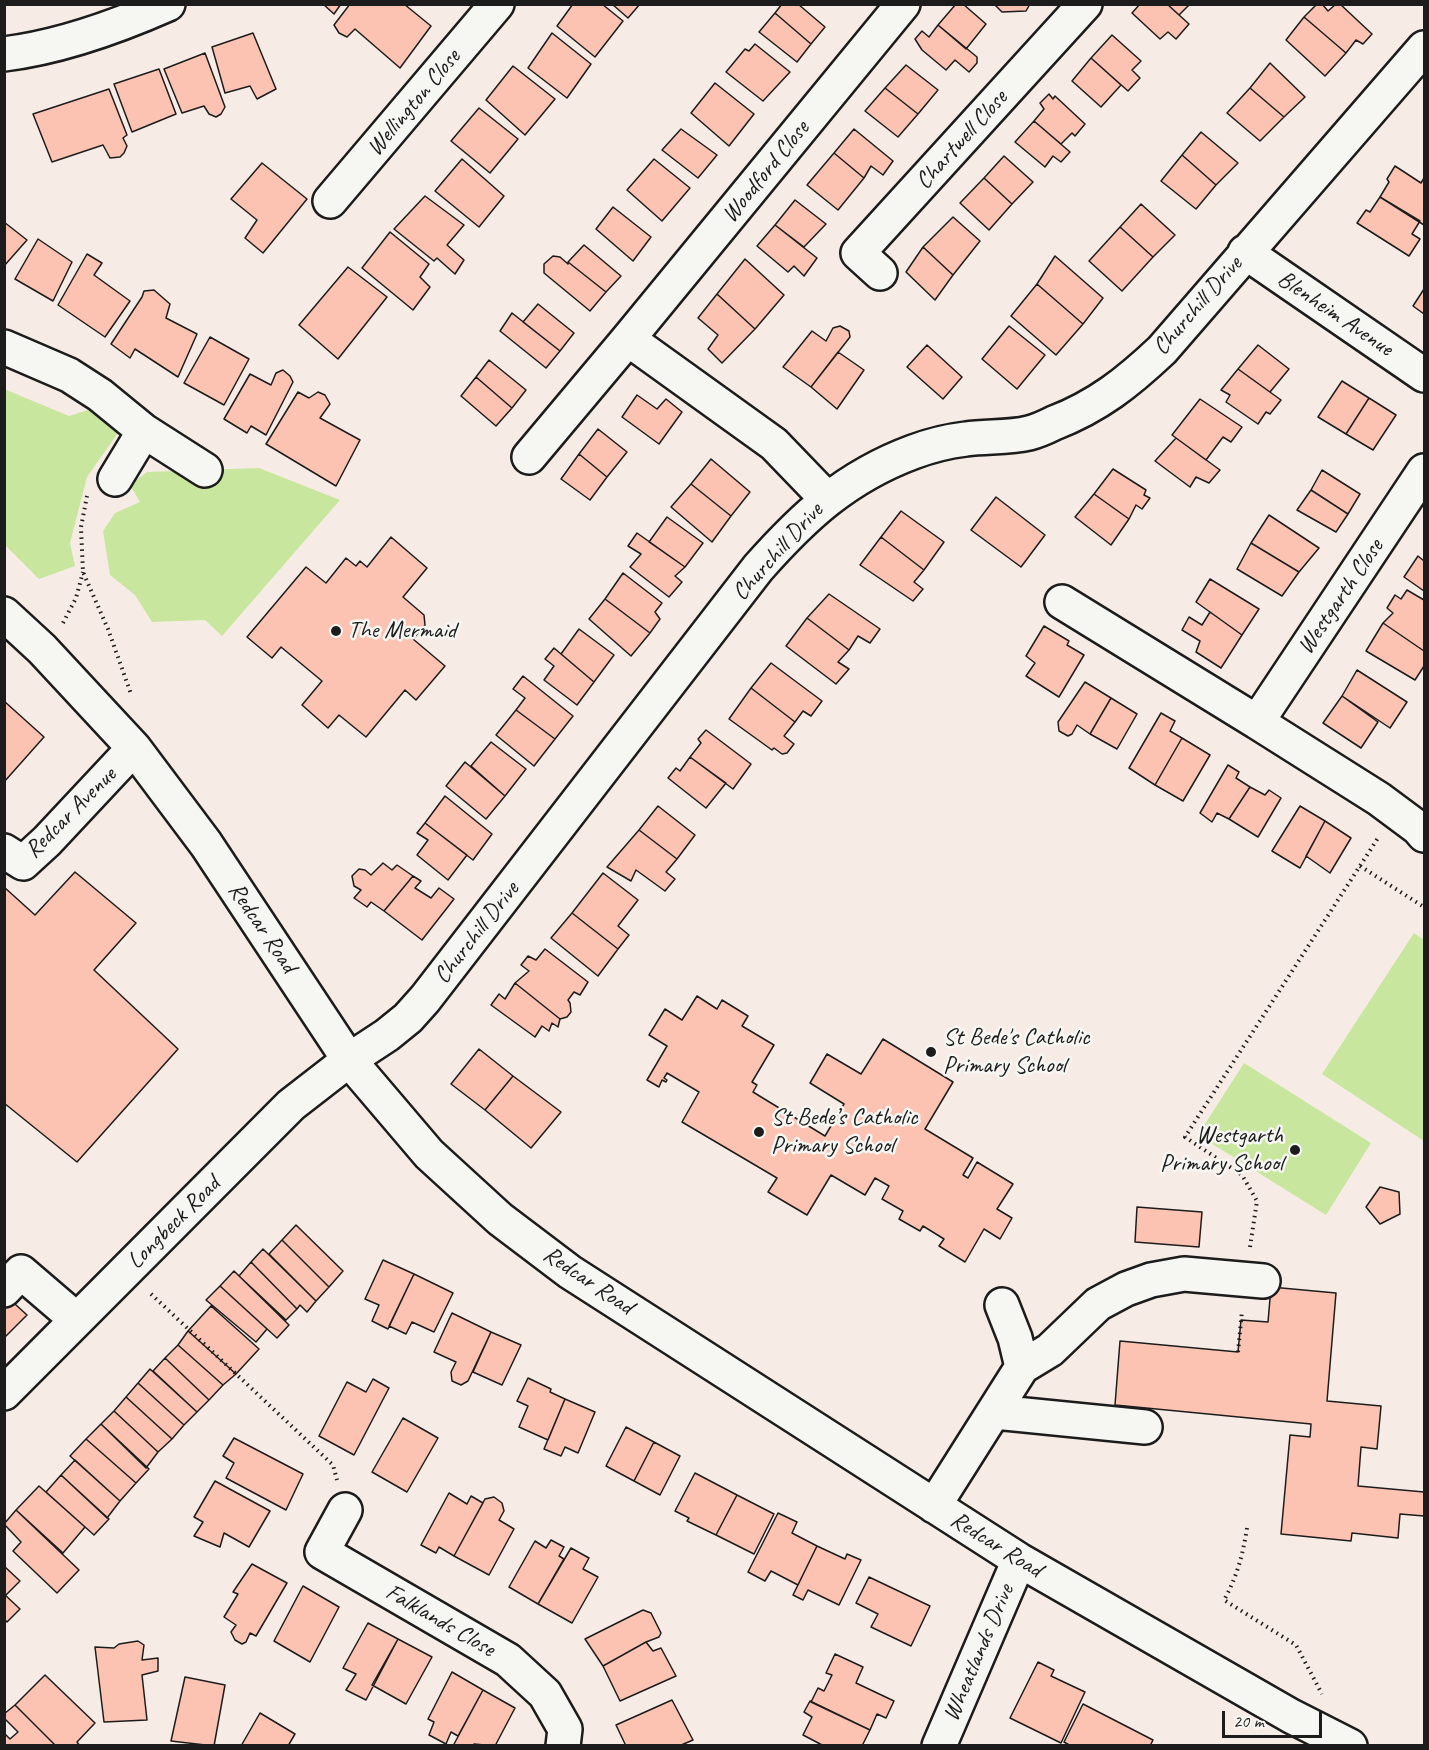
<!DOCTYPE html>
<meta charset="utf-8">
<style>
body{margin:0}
#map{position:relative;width:1429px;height:1750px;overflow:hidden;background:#f7ece5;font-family:Caveat,sans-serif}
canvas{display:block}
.frame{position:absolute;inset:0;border:6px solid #1c1c1c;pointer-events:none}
.scale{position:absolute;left:1222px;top:1711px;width:100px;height:27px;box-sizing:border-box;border:3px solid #1c1c1c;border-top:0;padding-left:8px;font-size:18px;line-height:21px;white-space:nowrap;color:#1c1c1c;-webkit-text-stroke:4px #f6f6f2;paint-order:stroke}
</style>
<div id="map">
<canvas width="1429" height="1750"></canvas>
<div class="frame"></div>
<div class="scale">20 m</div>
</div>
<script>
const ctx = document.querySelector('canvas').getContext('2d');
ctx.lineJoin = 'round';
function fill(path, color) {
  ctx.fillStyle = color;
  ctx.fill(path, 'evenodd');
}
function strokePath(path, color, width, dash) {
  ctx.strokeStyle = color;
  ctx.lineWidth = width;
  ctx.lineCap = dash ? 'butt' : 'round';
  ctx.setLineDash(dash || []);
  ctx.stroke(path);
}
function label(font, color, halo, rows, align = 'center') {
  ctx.font = font + ' Caveat,sans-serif';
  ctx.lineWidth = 5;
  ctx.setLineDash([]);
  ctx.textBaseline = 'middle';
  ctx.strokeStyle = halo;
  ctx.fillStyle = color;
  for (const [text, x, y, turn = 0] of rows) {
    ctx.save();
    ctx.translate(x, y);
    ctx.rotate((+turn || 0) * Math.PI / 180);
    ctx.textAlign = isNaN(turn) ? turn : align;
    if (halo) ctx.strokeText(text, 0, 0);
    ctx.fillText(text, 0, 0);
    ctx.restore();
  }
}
fill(new Path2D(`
 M4,389L69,416L98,407L118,433L87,477L70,543L75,566L39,579L5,545Z
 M259,468L340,500L222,636L205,620L152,622L135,595L110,575L103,531L115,513L140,502L130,485L147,472Z
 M1414,933L1424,940V1141L1322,1074Z
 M1244,1063L1371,1143L1326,1215L1198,1135Z`), '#c8e69d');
const building = new Path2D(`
 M323,4H341L334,14Z
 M350,4H404L431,26L400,68L355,29L347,37L339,33L334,25Z
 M573,4H602L623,21L595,57L557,26Z
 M612,4H640L628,18Z
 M782,4H798L825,27L811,44L775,13Z
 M956,4H963L986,24L966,49L938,25Z
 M994,4H1030L1026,11L1002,12Z
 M1140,4H1167L1189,24L1176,39L1168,32L1160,39L1132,13Z
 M1167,4H1190L1179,15Z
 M1317,4H1322L1328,11L1336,4H1340L1372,34L1363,44L1356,40L1346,53L1304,17Z
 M775,13L811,44L797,62L759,32Z
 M1304,17L1346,53L1325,76L1286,40Z
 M938,25L977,57V63L969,72L955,60L946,70L922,50L915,39L922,31L929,37Z
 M253,33L276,89L257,99L250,86L225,93L212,47Z
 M552,33L591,64L567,98L528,68Z
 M1112,35L1141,61L1132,70L1140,78L1128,91L1091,58Z
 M755,44L790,72L763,101L726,72L745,49L749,51Z
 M205,53L225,107L221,114L216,117L209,114L204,106L182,113L164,69Z
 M1091,58L1121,85L1101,107L1072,81Z
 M1270,63L1305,97L1284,117L1250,88Z
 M906,65L938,90L918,114L885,88Z
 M513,66L555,99L525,135L486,100Z
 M159,69L176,114L132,132L114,84Z
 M715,83L754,114L729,146L691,113Z
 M885,88L918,114L898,137L865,111Z
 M1250,88L1284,117L1260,141L1227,113Z
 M109,89L127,135L123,138L127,146L124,153L120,157L110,158L103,145L52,162L33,114Z
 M1049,94L1053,99L1055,96L1085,124L1075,136L1072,133L1061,144L1034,121L1044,109L1040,103Z
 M479,108L518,139L490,173L451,141Z
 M1034,121L1070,152L1061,162L1053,156L1045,167L1015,142Z
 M681,129L717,155L698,178L662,150Z
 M854,129L893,161L883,175L871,166L864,178L834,153Z
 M1201,132L1238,163L1216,185L1182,155Z
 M834,153L864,178L838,210L807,185Z
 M1182,155L1216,185L1196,209L1161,181Z
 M1004,156L1033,182L1012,204L984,178Z
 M462,159L504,196L479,227L435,191Z
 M654,159L690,188L662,221L627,190Z
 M262,163L307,199L263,253L245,238L257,220L231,199Z
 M1395,166L1421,183L1424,178V225L1380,197L1389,182L1387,179Z
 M984,178L1012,204L989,230L960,203Z
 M425,196L464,225L447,245L464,260L455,274L437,258L434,261L394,229Z
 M1380,197L1420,221L1412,234L1420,239L1409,256L1357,223L1366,210L1370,212Z
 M795,200L826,224L804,247L775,225Z
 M1141,204L1175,235L1153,257L1120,227Z
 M613,207L651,237L633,261L596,229Z
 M953,217L980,241L953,275L923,247Z
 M4,222L27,240L4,266Z
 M775,225L817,258L804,276L794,266L788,272L757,246Z
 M1120,227L1153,257L1122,291L1089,261Z
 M390,232L429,264L420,277L430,287L413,310L362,268Z
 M38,239L72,262L53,301L15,279Z
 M584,245L621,276L606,292L568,262Z
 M923,247L953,275L935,300L906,272Z
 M87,254L102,263L94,275L130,301L105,337L58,305Z
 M553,256L560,257L568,264V262L606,292L590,311L544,273V264Z
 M1055,256L1103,298L1083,324L1037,284Z
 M745,259L784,295L755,329L717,294Z
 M348,267L387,297L338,359L299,325Z
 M1037,284L1083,324L1056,355L1011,316Z
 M1424,289V314L1413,306Z
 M154,290L170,304L166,318L197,334L178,377L135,349L130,358L111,344L142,297L144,291Z
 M717,294L755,329L722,363L708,349L718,335L698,318Z
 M538,304L574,333L560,351L523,322Z
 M512,313L560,351L546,368L500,331Z
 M840,326L849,331L850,337L811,387L783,367L812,331L826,341L833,328Z
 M1009,326L1045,355L1017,389L982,359Z
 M210,337L249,359L224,405L184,383Z
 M927,345L962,377L943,399L907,367Z
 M1258,345L1289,369L1270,392L1238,369Z
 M838,352L864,370L837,409L811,387Z
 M489,360L526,390L512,408L476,377Z
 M1238,369L1281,400L1270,414L1266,412L1258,424L1226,402L1230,395L1221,390Z
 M283,370L290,376L293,382L266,435L251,426L247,433L224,419L250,374L271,385L276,373Z
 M476,377L512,408L496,426L461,396Z
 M1342,381L1369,398L1346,434L1318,417Z
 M298,392L309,398L318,392L325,395L330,404L320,418L360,440L336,486L266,444Z
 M637,395L657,409L666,399L682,412L659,444L622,417Z
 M1369,398L1396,415L1373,450L1346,434Z
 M1200,399L1242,427L1231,442L1223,437L1206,460L1172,435Z
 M598,429L627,452L607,477L579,454Z
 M1176,438L1220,470L1209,483L1196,477L1190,487L1155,461Z
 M579,454L607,477L590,500L561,479Z
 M711,459L750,492L731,516L691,484Z
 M1113,469L1146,490L1144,495L1150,498L1142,509L1136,505L1129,519L1094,494Z
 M1322,470L1360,494L1348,514L1311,490Z
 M691,484L731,516L712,542L671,507Z
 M1311,490L1348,514L1336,532L1297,510Z
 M1094,494L1129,519L1111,545L1075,517Z
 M996,497L1045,535L1021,567L971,530Z
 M901,511L944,542L924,570L881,537Z
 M1269,515L1319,548L1299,572L1251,543Z
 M667,517L703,543L685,567L649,542Z
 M637,533L685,567L675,576L682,582L669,597L630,567L641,554L628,546Z
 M391,537L427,568L403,597L424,615L425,625L413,639L445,666L416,700L405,690L366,737L339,715L328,728L319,720L302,705L322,681L281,647L272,658L247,637L306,567L326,583L346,558L356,566L360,561L367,567Z
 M881,537L924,570L914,582L923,589L913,601L860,565Z
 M1251,543L1299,572L1282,596L1237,569Z
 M1418,556L1424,561V591L1404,577Z
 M623,573L662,603L655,612L660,619L650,633L605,599Z
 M1210,579L1259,609L1242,635L1196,602Z
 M1407,590L1424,600V651L1383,623L1393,613L1387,608L1395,595L1401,599Z
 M829,594L880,629L870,643L858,636L849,650L807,618Z
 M605,599L650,633L631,656L589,619Z
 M1210,612L1242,635L1221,668L1196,652L1200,641L1182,630L1189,617L1202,625Z
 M807,618L849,650L838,662L849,669L836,684L786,646Z
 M1383,623L1424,651V666L1415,680L1366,651Z
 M1044,626L1069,641L1067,645L1084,655L1059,697L1026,676L1035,663L1026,656Z
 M579,629L614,655L594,682L561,654Z
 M554,648L594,682L577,705L544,680L554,666L545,659Z
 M771,663L822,701L811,716L803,711L795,722L751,688Z
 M1357,670L1407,702L1390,728L1342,696Z
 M523,676L573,716L555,739L516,710L525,698L513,689Z
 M1085,682L1111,698L1090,734L1077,725L1072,734L1068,736L1059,731L1058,722Z
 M751,688L795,722L784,736L794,744L787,753L782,754L774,748L772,750L729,719Z
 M1342,696L1378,722L1361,748L1323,723Z
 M1111,698L1137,714L1117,749L1090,734Z
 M4,701L44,737L4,782Z
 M516,710L555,739L534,766L496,735Z
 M1161,713L1175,721L1170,731L1182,738L1155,785L1129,768Z
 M706,730L751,764L733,789L690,757L701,743L698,739Z
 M1182,738L1210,755L1183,801L1155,785Z
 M491,742L526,769L505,796L471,766Z
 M690,757L726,783L706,808L668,778L676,768L680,771Z
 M465,762L505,796L486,819L446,786Z
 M1228,765L1239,772L1236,778L1250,787L1229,819L1217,813L1212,822L1200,813Z
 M1250,787L1265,795L1269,790L1281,798L1258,837L1229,819Z
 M445,796L492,834L473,860L425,823Z
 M658,806L695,835L677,859L639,830Z
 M1300,806L1325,821L1300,868L1272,851Z
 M1325,821L1351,838L1330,873L1306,856Z
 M425,823L467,855L448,880L417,855L428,840L417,833Z
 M639,830L677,859L666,872L675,879L665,891L636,870L631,881L607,867Z
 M383,863L392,870L397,865L413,876L384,911L371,902L367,907L354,898L361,890L354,886L352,876L359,869L365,870L371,875Z
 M75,872L136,923L94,970L178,1049L77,1162L4,1103V887L35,915Z
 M603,873L638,900L618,926L629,935L618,949L572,913Z
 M413,876L421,881L415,888L431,898L439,888L454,899L422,940L384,911Z
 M572,913L618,949L598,976L551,938Z
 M545,949L588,982L580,995L574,992L568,1000L570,1003L571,1012L567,1017L560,1019L515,983L529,971L521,965L528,956L536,960Z
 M515,983L560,1019L558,1027L552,1023L549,1031L542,1026L535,1037L491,1005L499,994L505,999Z
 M697,996L717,1009L722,1000L748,1016L742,1026L774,1045L752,1082L757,1085L753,1092L825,1136L844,1104L810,1083L827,1054L861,1074L883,1039L953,1082L925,1129L973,1158L963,1175L968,1178L977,1162L1013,1184L997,1209L1012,1218L1000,1239L984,1229L965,1262L939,1246L944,1239L923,1226L920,1231L899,1219L903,1211L882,1199L889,1186L875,1178L865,1195L831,1175L807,1215L768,1192L777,1178L682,1122L699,1092L667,1073L664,1078L667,1080L666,1082L662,1080L659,1087L647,1080L667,1046L649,1035L665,1009L682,1020Z
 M479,1049L513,1076L485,1110L451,1084Z
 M513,1076L561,1112L531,1148L485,1110Z
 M1380,1187L1399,1192L1400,1214L1380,1224L1366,1207Z
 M1137,1207L1202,1212L1199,1247L1135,1242Z
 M296,1225L343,1271L329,1287L282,1240Z
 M282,1240L329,1287L316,1301L269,1254Z
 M263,1249L316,1301L307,1312L300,1305L297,1309L251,1262Z
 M383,1260L414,1274L388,1329L372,1321L379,1305L365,1299Z
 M251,1262L297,1309L286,1320L239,1276Z
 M234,1271L289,1325L277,1338L220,1286Z
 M414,1274L453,1293L434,1332L412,1322L406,1334L389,1326Z
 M220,1286L267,1329L256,1342L206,1300Z
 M1271,1287L1336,1293L1327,1401L1381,1406L1377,1449L1361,1447L1358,1486L1424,1492V1516L1400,1514L1398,1538L1352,1533L1351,1541L1281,1534L1290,1435L1310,1437L1311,1424L1115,1405L1120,1341L1238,1352L1241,1320L1268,1322Z
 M4,1294L27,1315L4,1338Z
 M211,1306L259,1349L236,1374L188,1331Z
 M452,1313L491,1332L468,1381L461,1385L452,1381L451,1372L456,1362L434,1352Z
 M188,1331L236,1374L223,1385L178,1345Z
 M491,1332L521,1345L502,1385L473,1372Z
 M178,1345L223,1385L209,1400L165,1358Z
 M165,1358L209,1400L197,1412L153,1371Z
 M150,1369L197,1412L184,1425L138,1383Z
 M528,1378L551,1389L550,1392L565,1399L548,1440L519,1427L528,1406L517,1401Z
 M373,1379L389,1388L354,1455L319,1436L347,1382L366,1392Z
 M138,1383L184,1425L172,1439L126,1397Z
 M126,1397L172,1439L158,1452L114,1411Z
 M565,1399L595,1412L578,1453L565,1447L561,1456L544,1449Z
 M114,1411L158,1452L146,1468L101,1424Z
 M403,1418L438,1438L407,1492L372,1472Z
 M101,1424L149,1469L136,1483L86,1439Z
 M626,1427L654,1442L634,1481L606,1466Z
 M234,1438L303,1474L286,1510L226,1478L234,1463L223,1456Z
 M86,1439L136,1483L120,1501L70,1456Z
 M654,1442L680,1456L660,1495L634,1481Z
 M75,1460L120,1501L107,1518L61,1475Z
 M695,1473L737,1495L716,1535L687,1521L689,1518L675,1511Z
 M61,1475L109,1519L94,1535L46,1492Z
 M215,1481L270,1511L249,1547L224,1533L220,1547L194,1536L203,1522L194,1517Z
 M39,1486L85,1527L63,1553L16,1510Z
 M449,1493L467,1504L471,1496L483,1503L454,1556L439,1547L436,1553L421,1545Z
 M737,1495L774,1514L754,1554L716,1535Z
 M494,1497L502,1503L504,1511L499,1520L514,1529L489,1575L454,1556L485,1499Z
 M16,1510L79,1570L57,1593L13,1551L21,1542L4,1524Z
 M778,1513L797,1522L792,1533L817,1546L798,1585L771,1571L765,1581L748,1572Z
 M551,1540L564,1547L559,1556L564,1559L538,1604L509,1587L535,1541L546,1548Z
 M817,1546L845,1559L847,1554L861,1560L839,1605L808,1590L803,1600L793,1595Z
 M571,1548L589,1558L583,1569L598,1577L572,1623L538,1604Z
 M252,1564L287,1583L256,1636L250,1633L246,1642L242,1644L235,1640L231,1632L236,1625L224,1617L238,1594L233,1592Z
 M4,1566L20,1581L6,1595L4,1594Z
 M869,1577L930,1606L911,1646L871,1627L878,1614L856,1603Z
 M303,1586L339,1607L310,1662L274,1641Z
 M4,1594L20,1609L7,1622L4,1619Z
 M643,1610L651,1613L661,1633L659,1637L646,1642L603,1666L585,1639Z
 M368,1623L398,1639L366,1700L346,1690L356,1674L343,1668Z
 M398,1639L432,1657L406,1704L372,1685Z
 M138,1641L144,1645L142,1660L158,1658V1671L142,1675L147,1720L104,1722L95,1647L114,1648L119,1644Z
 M646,1642L653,1651L661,1648L676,1676L620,1701L603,1666Z
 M835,1654L863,1667L856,1683L894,1701L886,1718L877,1714L870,1730L811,1702L818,1688L824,1691L832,1675L826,1673Z
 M1038,1662L1054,1670L1051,1676L1085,1692L1061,1743L1010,1718Z
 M452,1672L483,1690L458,1736L451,1732L446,1744L429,1735L434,1722L428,1719Z
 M45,1675L95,1723L77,1742L80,1746H56L15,1705Z
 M185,1677L225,1685L214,1746L171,1741Z
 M483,1690L515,1708L495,1746L474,1744V1746H453Z
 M672,1700L693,1740L679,1746H626L616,1725Z
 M810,1701L870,1730L863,1744L866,1746H824L803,1735L812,1717L804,1712Z
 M1083,1704L1153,1740L1150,1746H1071L1064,1742Z
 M15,1705L56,1746H4V1733L10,1739L18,1732L4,1718V1714Z
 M260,1713L295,1734L288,1746H241Z`);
fill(building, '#fcc3b3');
strokePath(building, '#1c1c1c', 1.5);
const minor = new Path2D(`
 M4,54C61,47 116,27 168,4
 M330,201L497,4
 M1245,252L1424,375
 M880,273L858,253L1085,4
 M628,339L774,444L827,499
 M4,347L69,375L100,395L144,431L205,470
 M529,457L628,339L903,4
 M115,479L144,431
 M1062,602L1257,722L1424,471
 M4,614L42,649L134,748L206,844L349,1060L429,1154L500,1219L570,1272L1019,1560L1291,1716L1350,1746
 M1257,722L1379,799L1418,828L1424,835
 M4,851L23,863L47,841L134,748
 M4,1290L21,1272L77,1320
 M1002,1305L1015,1338L1022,1367
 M4,1393L291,1105L349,1060L387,1035L408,1018L425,999L758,568C804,516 846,477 913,452C929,446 949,441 966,439C986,436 1009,438 1029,433C1037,431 1046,427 1054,423C1098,406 1128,382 1162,350L1424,48
 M995,1412L1145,1427
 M934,1506L1022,1367L1050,1350L1098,1304L1126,1289L1151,1280L1184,1274L1263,1281
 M345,1510L322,1552L508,1660L545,1694L565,1729L563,1746
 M939,1746L1019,1560`);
strokePath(minor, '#1c1c1c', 38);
strokePath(new Path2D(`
 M87,496L81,527L83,572L108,629L131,694
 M63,623L76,598L83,572
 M1360,866L1424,907
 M1250,1247L1257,1201L1242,1175L1185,1137L1378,838
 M151,1294L333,1465L337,1480
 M1238,1352L1242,1311
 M1247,1528C1243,1554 1237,1577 1224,1600L1296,1645L1322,1694`), '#1c1c1c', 4, [1.5, 4.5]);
strokePath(minor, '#f6f6f2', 33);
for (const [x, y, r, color] of [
 [336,631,6,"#1c1c1c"],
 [931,1052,6,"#1c1c1c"],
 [759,1132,6,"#1c1c1c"],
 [1295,1150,6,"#1c1c1c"]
]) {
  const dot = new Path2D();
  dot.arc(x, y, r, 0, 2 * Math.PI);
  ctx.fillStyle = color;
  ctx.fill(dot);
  strokePath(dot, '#f6f6f2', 2);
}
label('24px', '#1c1c1c', '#f6f6f2', [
 ["Wellington Close",414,103,-50],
 ["Chartwell Close",962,140,-48],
 ["Woodford Close",766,172,-51],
 ["Churchill Drive",1198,306,-49],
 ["Blenheim Avenue",1335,314,34],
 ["Churchill Drive",778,552,-48],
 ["Westgarth Close",1341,597,-56],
 ["Redcar Avenue",71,813,-45],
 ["Redcar Road",262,928,56],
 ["Churchill Drive",477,933,-52],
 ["Longbeck Road",174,1223,-45],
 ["Redcar Road",588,1281,34],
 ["Redcar Road",996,1545,32],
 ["Falklands Close",440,1621,30],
 ["Wheatlands Drive",979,1653,-67]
]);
label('24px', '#1c1c1c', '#f6f6f2', [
 ["The Mermaid",348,631],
 ["St Bede's Catholic",943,1038],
 ["Primary School",943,1066],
 ["St Bede’s Catholic",771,1118],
 ["Primary School",771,1146],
 ["Westgarth",1283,1136,"right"],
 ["Primary School",1283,1164,"right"]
], 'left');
</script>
